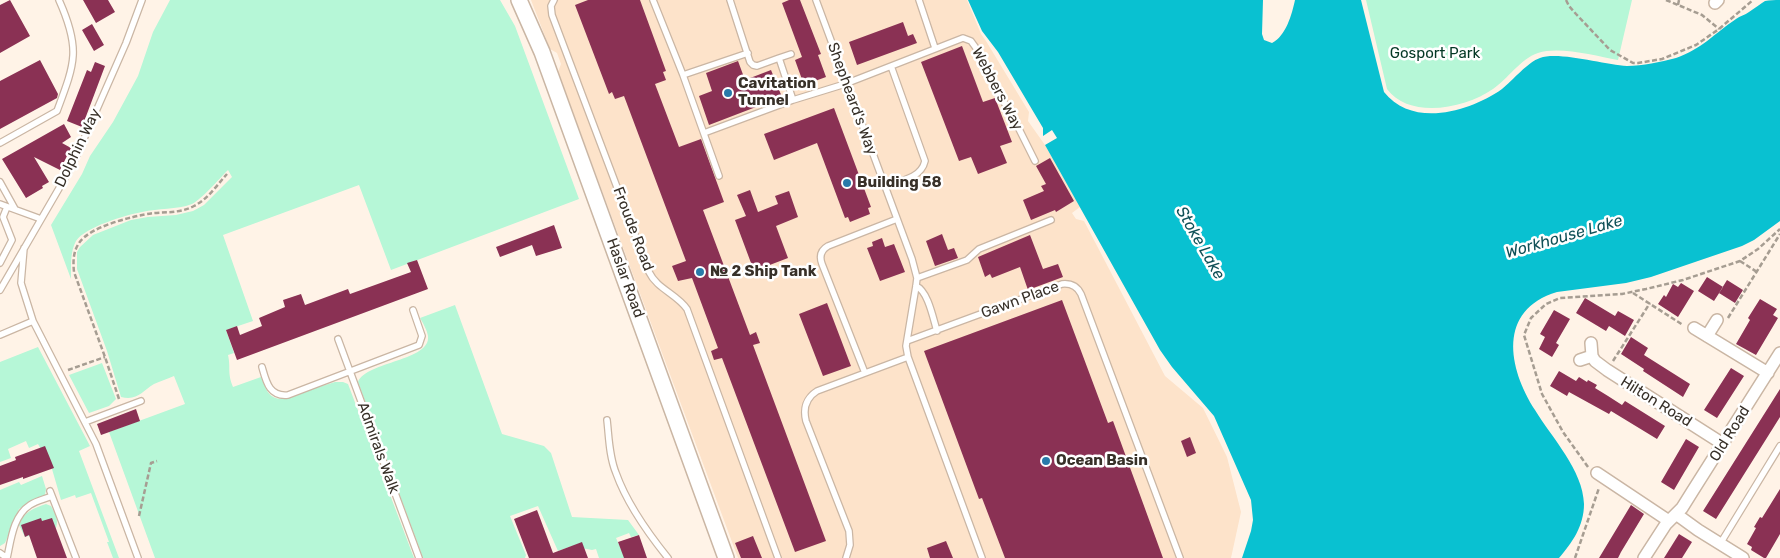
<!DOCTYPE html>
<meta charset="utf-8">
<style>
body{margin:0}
canvas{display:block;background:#fff3e7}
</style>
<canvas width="1780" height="558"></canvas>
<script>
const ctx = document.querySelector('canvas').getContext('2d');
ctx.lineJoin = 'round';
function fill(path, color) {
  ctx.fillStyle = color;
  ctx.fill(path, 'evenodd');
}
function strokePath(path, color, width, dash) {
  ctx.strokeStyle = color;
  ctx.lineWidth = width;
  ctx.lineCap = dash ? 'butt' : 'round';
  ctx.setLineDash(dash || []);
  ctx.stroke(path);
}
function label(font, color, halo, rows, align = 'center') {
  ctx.font = font + ' Rubik,sans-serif';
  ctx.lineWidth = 5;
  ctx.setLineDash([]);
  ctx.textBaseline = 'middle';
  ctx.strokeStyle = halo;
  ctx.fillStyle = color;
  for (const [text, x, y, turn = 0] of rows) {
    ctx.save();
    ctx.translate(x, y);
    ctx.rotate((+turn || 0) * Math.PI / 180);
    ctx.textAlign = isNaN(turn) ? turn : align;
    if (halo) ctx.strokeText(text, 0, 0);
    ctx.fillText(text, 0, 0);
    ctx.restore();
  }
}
fill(new Path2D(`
 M531,0H967L981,34L986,41L1029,112L1028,121L1045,145L1080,207L1072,213L1076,219L1084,221L1165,376L1203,408L1227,457L1241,512L1231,558H738L558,72L561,64L557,53L550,49Z`), '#fde3ca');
fill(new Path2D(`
 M170,0H500L515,26L579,199L391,270L359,185L223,235L253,321L226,330L234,353L228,355C231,369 227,372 233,387L261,377C266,388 267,397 280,399L335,382H343L348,384L414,558H155L109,432L185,404L174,376C168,379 160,381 154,384C142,391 138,401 121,397L107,351L77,269V252L80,247L93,235L131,220L148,217L176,215L193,211L204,205L232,177L228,170C219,179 202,199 192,204C176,210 159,208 142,212C126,215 85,227 76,241C70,252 71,266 71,279L51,225L82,174L90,156L113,122L138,76L153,32Z
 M1366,0H1632L1618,60C1595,56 1560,46 1538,53C1520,59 1508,79 1493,89C1466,108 1410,120 1387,89Z
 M455,305L502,434L544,446L551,453L572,517L628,520L639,535L631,537L629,533L616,538L625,558H599L596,549L592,550L572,546L558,551L538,506L510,516L526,555L525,558H423L358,382C367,361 431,361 428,336C427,330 423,323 420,318Z
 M38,347L90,446L79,451L119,558H113L107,542H109L91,493L76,498L75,495L61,500L52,469L38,444L29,448L26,441L8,449L11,458L0,462V362Z
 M102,363L116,399L109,406L89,413L69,375Z
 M42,476L46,489L45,495L19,509L5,543L0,546V490L19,482L21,485Z
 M46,504L51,506C55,514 59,519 56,528L25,537L19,525C23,512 34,508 46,504Z`), '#b6f7d7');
fill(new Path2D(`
 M968,0H1263L1262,34L1264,40L1272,43C1286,36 1292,14 1295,0H1361L1384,92C1413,129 1471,111 1502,89C1513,80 1528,62 1540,58C1559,51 1605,65 1627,66C1643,66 1660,62 1676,58C1702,49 1715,33 1736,19C1740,16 1745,15 1749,12C1755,8 1760,4 1765,1C1769,0 1775,0 1780,0V221L1754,240L1742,246L1651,277L1626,283L1557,292C1497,310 1508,368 1535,410C1552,438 1583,470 1584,504C1584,526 1572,543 1559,558H1242L1251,531L1253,520L1251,500L1214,416L1172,367L1160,350L1045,145L1057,138L1052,130L1043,136V128L998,52L982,31Z`), '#09c1d1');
fill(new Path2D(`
 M10,0L30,36L0,53V5Z
 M83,0H108L115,12L96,23Z
 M588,0H640L666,71L663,72L666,80L655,84L679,147L701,139L724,202L703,210L750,335L756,332L760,343L753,345L826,541L795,552L722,358L714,360L711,351L718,348L692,278L678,281L672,266L686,261L624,96L615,99L612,92L609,94L575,5Z
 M789,0H800L821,54L818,55L826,77L804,85L795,60L802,57L782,3Z
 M903,22L908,36L913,34L917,43L857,65L849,42Z
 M92,24L104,45L94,51L82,30Z
 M962,46L983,102L995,98L1012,142L1000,146L1007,163L978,174L971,157L959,161L921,62Z
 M40,60L58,94L57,98L0,129V81Z
 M738,61L745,80L771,70L782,97L709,125L699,96L712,91L706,73Z
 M95,62L105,66L82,127L67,121L87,70L91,72Z
 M834,108L871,207L868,208L870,214L850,222L848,217L845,218L817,143L774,160L764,134Z
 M64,124L71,137L62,143L71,148L60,170L34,157L49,182L42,186L43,188L26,198L2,159Z
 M1050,158L1074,201L1056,212L1055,210L1031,220L1023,200L1044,191L1041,186L1046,184L1036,166Z
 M750,190L758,212L778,204L775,196L789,191L798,217L776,226L788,258L754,271L735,220L746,216L737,195Z
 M554,225L562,248L536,256L532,245L500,257L496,247Z
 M942,234L948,250L954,248L958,258L935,266L926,241Z
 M1030,235L1043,269L1058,264L1063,277L1028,290L1020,267L992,278L990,274L985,277L978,257Z
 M882,238L885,247L894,244L905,272L880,281L867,248L873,246L872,242Z
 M417,260L428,289L237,360L226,330L237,326L240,335L262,326L259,318L285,307L283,300L301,294L305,305L348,289L350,294L411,272L407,263Z
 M1707,277L1723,287L1714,301L1698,291Z
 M1727,280L1743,290L1735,303L1719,293Z
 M1681,283L1694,291L1678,317L1658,304L1664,295L1666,297L1673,284L1678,287Z
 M1585,298L1615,316L1618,311L1634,320L1625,336L1609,326L1606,331L1576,313Z
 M1760,299L1777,309L1773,315L1778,318L1756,355L1736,344L1750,320L1748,318Z
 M1062,300L1108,423L1113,421L1163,558H1005L982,498L979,499L924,351Z
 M827,303L851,366L823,376L799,314Z
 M1554,310L1570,319L1556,343L1559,345L1552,357L1539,349L1545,337L1540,334Z
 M1631,337L1648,348L1644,355L1690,384L1683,397L1643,371L1644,369L1621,354Z
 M1731,368L1744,376L1717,418L1704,410Z
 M1559,371L1576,381L1579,377L1587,382L1588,380L1597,385L1595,388L1608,396L1622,405L1625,401L1665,426L1657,439L1611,411L1609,414L1569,392L1567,396L1550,386Z
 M1780,389V417L1716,519L1703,511Z
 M136,409L140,421L101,435L97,424Z
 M1190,437L1196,453L1187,457L1181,441Z
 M1686,439L1699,447L1674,490L1661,482Z
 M45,446L54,468L23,479V477L0,485V466L16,460L15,457Z
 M1780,489V534L1766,558H1764L1751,550L1752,547L1747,544L1756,528L1754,527L1760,517L1762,518Z
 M1631,505L1644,514L1621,552L1618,558H1599Z
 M537,510L553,553L582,542L588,558H529L514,519Z
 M41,518L42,521L52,518L67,558H37L29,535L25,537L21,525Z
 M1679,534L1692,542L1682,558H1664Z
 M639,535L647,558H624L618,542Z
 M753,536L762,558H741L735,543Z
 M946,541L953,558H930L927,548Z`), '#8a3154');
const lane = new Path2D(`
 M554,0L551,6L552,15L649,272C657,289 677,294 687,309L778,558
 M653,0L683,75L719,176
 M730,0L750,62L753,65L757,66L779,58L793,100
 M816,0L912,259L917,278L916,286L906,346L908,357L982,558
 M919,0L935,48
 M779,58L791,54
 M683,75L748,53
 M704,133L793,100L845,84L963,38L971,41L976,48L995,88L1012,115L1035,161
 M0,143L57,111C75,63 81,49 59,0
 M0,182L15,209
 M884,186C899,181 921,179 925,161L891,66
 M0,204L41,219
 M24,248L21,283L33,321L96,444L138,558
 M0,263L12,240L3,217L7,207
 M917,278L967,260L979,249L1051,220
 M916,286C928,291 933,318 937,331
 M0,290L72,166L126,43L142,0
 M0,335L33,321
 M338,339L419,558
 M907,341L1062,284C1071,283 1077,286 1081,294L1180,558
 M262,367C266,381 269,397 288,395L419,345L422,336L413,310
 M865,373L822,264C819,256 821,250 828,246L897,219
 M607,420C609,437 609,456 616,473C627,504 647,532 668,558
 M85,422L141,401
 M50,491L76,558
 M1720,544L1780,446
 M0,553L7,558
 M7,558C11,540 13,516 30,505C36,501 45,499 52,496
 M846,558L850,545L849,531L806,421C803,409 806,398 817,391L908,357`);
const street = new Path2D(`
 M1715,3L1718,0
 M1694,328L1768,373
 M1707,336L1717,320
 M1592,356L1595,361L1607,370L1723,444
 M1580,360L1592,356L1591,343
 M1597,473L1669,521
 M1676,514L1698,530L1743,558
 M1644,558L1666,524L1682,508L1692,492L1780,353`);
const secondary = new Path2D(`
 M519,0L542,52L726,558`);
strokePath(lane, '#cab6a4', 8);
strokePath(street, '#cab6a4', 14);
strokePath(secondary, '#cab6a4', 18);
strokePath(new Path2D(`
 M1566,0L1569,6L1576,14L1610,50L1633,63H1638L1662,59L1696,45L1719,29L1753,0
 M1666,0L1702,15L1719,29
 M1678,5L1679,0
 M1740,261L1757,272
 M1633,293L1683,325
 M1728,318L1780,234
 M1613,361L1650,303
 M68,370L105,357
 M119,399L105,357L74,272C73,262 73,252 79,243C90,226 134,216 153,213C167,212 181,213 194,206C208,199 217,185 227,174
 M1588,467L1563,432L1542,394L1524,335L1531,318L1546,304L1560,298L1622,294L1646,289L1683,280L1740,261L1758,249L1780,229
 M139,516L151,463L157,461
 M1575,558L1599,488`), '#a69d92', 2.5, [5, 2.5]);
strokePath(lane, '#fff', 5.5);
strokePath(street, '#fff', 11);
strokePath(secondary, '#fff', 15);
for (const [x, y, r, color] of [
 [728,93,5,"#277aaa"],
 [847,183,5,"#277aaa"],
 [700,272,5,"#277aaa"],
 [1046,461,5,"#277aaa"]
]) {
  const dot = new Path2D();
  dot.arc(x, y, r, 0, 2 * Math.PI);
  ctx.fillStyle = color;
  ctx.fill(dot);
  strokePath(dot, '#fff', 2);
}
label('15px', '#043825', '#fff', [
 ["Gosport Park",1435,54]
]);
label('bold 15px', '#373028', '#fff', [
 ["Cavitation",738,84],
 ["Tunnel",738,101],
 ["Building 58",857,183],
 ["№ 2 Ship Tank",710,272],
 ["Ocean Basin",1056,461]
], 'left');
label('15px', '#373028', '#fff', [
 ["Webbers Way",997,89,62],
 ["Shepheard's Way",852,99,70],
 ["Dolphin Way",78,148,-64],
 ["Froude Road",633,229,69],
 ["Haslar Road",625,278,70],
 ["Gawn Place",1020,300,-20],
 ["Hilton Road",1656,402,32],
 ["Old Road",1730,434,-58],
 ["Admirals Walk",378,448,70]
]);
label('italic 16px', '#105057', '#fff', [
 ["Workhouse Lake",1564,237,-16],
 ["Stoke Lake",1200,243,60]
]);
</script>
